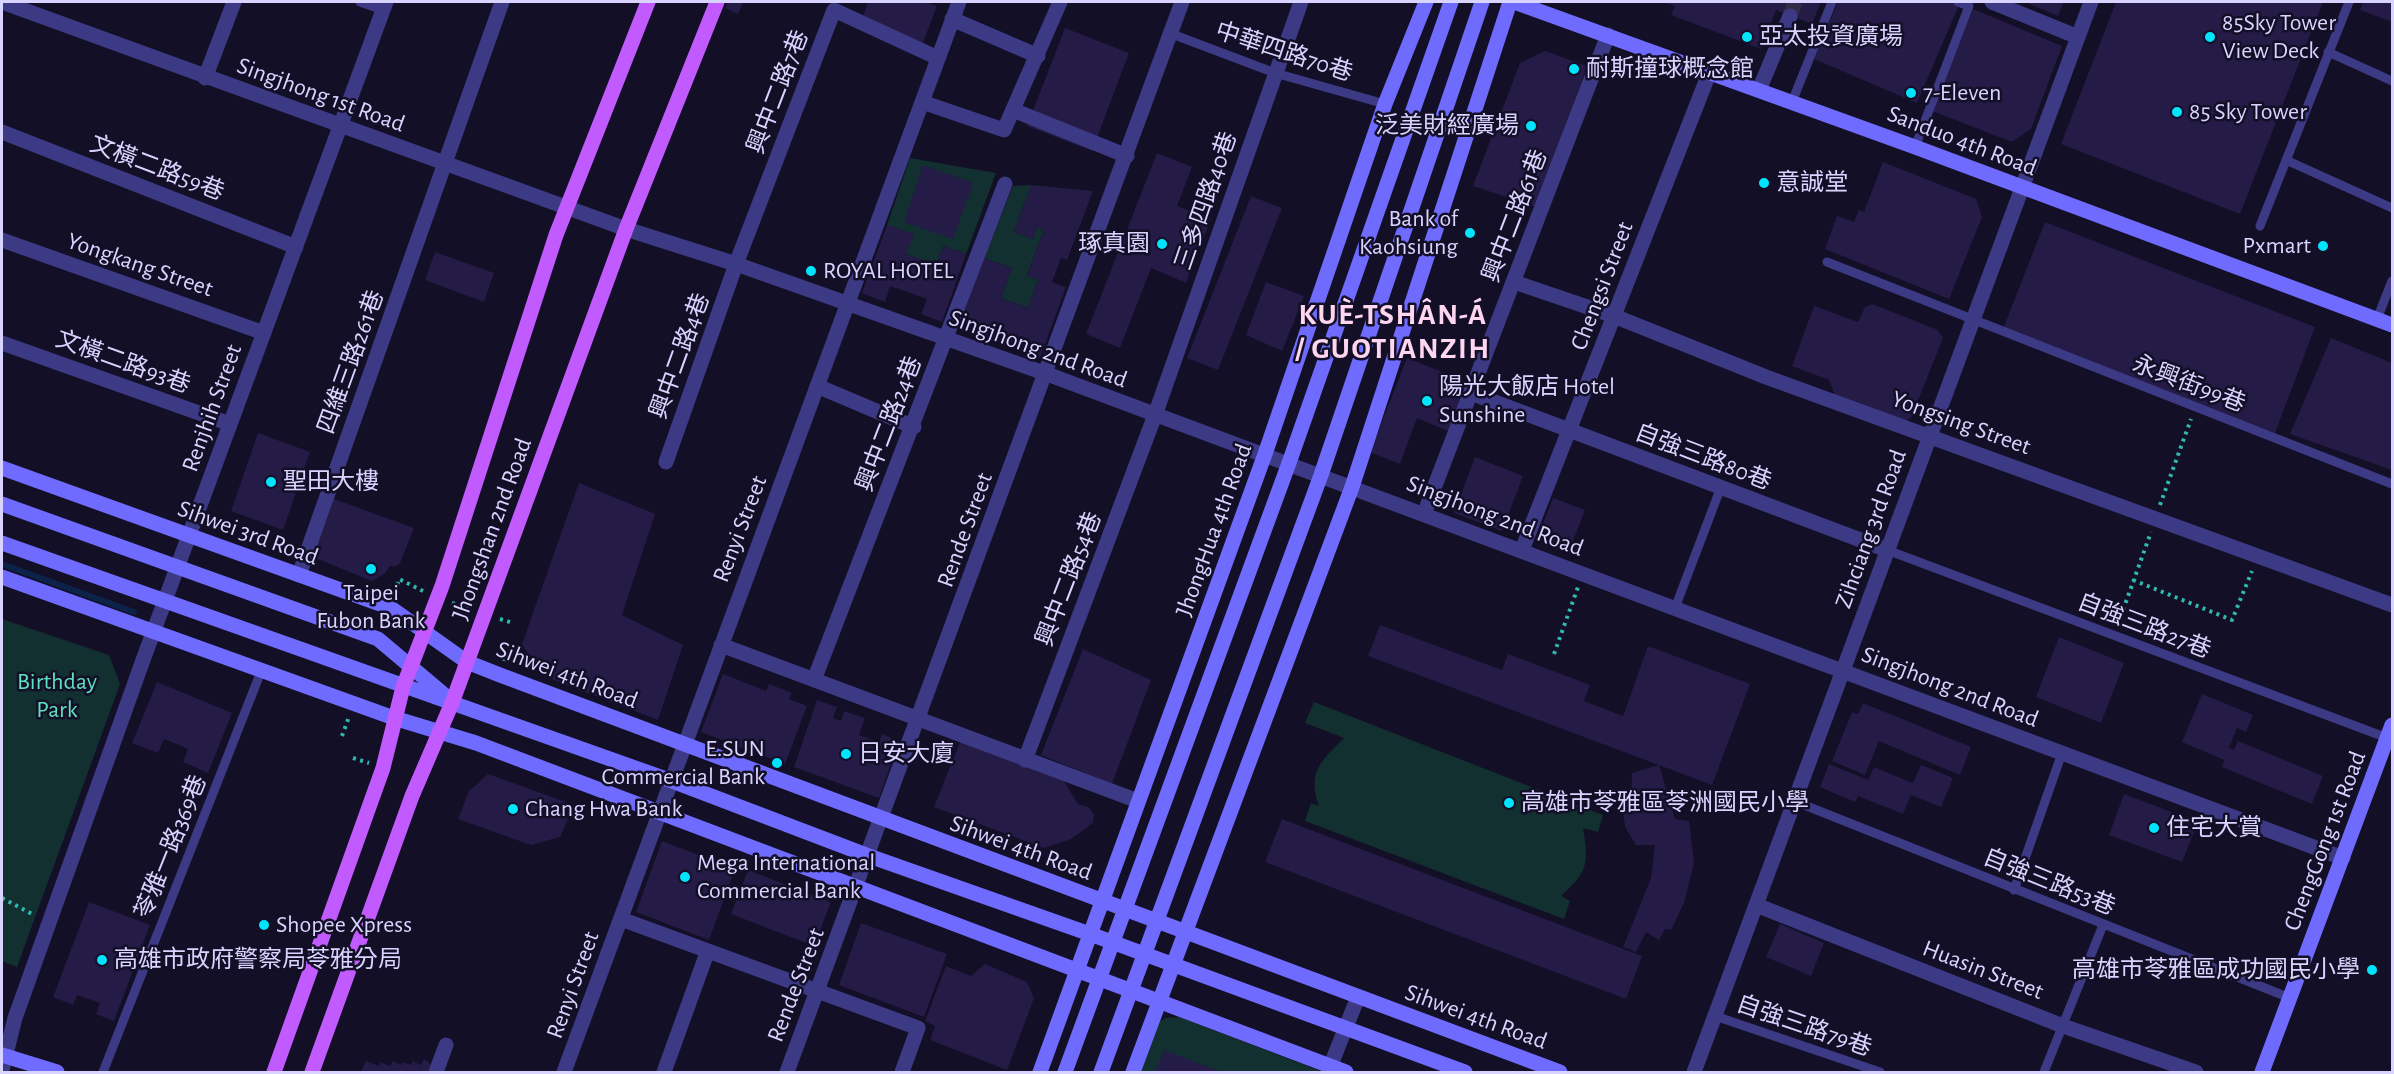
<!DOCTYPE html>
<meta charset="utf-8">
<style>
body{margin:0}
#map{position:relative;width:2394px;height:1074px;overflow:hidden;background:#130f26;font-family:"Alegreya Sans",sans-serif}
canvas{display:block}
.frame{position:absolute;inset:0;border:3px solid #d9d4ff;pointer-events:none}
</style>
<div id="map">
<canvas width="2394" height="1074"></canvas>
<div class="frame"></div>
</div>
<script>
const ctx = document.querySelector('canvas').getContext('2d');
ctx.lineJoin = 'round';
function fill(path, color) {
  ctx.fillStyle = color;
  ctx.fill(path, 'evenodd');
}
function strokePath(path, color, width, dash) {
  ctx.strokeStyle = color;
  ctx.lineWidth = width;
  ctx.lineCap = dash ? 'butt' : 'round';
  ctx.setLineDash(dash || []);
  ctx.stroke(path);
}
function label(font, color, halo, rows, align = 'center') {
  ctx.font = font + ' "Alegreya Sans","Noto Sans TC",sans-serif';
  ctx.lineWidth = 5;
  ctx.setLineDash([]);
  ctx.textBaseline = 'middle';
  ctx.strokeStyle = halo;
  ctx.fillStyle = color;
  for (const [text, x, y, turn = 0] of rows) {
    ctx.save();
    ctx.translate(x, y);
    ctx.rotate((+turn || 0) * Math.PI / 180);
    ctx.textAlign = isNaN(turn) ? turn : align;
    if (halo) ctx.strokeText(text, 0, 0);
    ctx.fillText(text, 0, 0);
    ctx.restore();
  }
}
fill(new Path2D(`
 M910,158L996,173L966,254L943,246L936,265L906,254L913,234L887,225Z
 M1031,185L1014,232L1033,239L1037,227L1044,230L1027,275L1038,280L1028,308L1001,298L1012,268L984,258L1013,186Z
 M2,619L109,655L120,684L17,967L2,961Z
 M1314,702L1603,815L1598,832L1583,828C1589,863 1588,872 1561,896L1570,901L1564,919L1305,821L1311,803L1319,806C1307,772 1321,761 1344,738L1305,723Z
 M1179,1017L1323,1072H1138L1155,1024L1166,1018Z`), '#12302f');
strokePath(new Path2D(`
 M2,564L134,612`), '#0c2248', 6);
fill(new Path2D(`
 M728,2H743L738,14L725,8Z
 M868,2H925L937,6L922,45L861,22Z
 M1663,2H1821L1812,24L1776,10L1761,49L1671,15L1675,6Z
 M1838,2H1951L1959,5L1917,103L1814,59Z
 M2025,2H2064L2058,16Z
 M2116,2H2323L2240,214L2061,144Z
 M2363,2H2392V22L2360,10Z
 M1973,9L2062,46L2031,129L2012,142L1932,111Z
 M1065,28L1129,53L1092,151L1027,126Z
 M1545,51L1587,66L1536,207L1473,186L1520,63Z
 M1157,153L1192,167L1177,206L1211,219L1186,283L1151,268L1120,348L1086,334Z
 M1883,162L1976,199L1982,217L1949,299L1825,249L1837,216L1854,222L1859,210L1864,212Z
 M923,165L973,183L953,239L904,222Z
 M1031,185L1093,191L1067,260L1061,258L1052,282L1066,287L1040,358L958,328L984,258L1012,268L1001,298L1028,308L1038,280L1027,276L1044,230L1037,227L1033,239L1014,232Z
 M1251,196L1282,208L1218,370L1187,358Z
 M2045,222L2315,327L2275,433L2003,329Z
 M887,225L914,234L906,254L936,265L943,246L966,254L942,322L921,314L927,299L890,286L885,302L862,293Z
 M435,252L494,273L484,302L425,280Z
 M1266,282L1304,296L1282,351L1246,335Z
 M1872,304L1938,330L1943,338L1911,418L1898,424L1837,400L1829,380L1792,366L1814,306L1858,322L1865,307Z
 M2331,338L2392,363V470L2290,434Z
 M1407,358L1470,383L1451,432L1417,418L1400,464L1370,452Z
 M258,433L310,452L283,530L231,511Z
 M1475,457L1523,476L1502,531L1454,513Z
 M579,483L655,514L622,615L683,645L658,720L541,675L522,644Z
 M1553,498L1585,510L1569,551L1537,539Z
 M334,499L414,528L400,563L395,567L390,566L384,574L372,581L313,557Z
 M1380,625L1502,670L1508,654L1590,685L1584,701L1623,716L1648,646L1750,684L1712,785L1368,656Z
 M2059,637L2124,663L2101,723L2036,697Z
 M1083,649L1151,680L1112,784L1041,755Z
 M723,674L766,691L769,684L792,693L789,699L807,706L785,764L701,732Z
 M157,682L232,713L208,773L183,762L188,749L164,739L158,753L132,743Z
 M2202,694L2253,715L2246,732L2237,728L2229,748L2234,750L2238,741L2323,776L2312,804L2222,767L2224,760L2182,742Z
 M817,700L837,707L833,718L841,721L844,711L865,718L859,735L879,742L882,734L899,741L879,798L794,767Z
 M1863,703L1971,747L1960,775L1879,741L1865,775L1832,761L1852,712L1858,714Z
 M960,742L1062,778L1078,804L1088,807L1094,814L1093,823L1071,839L1044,848L934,807Z
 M1829,764L1868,780L1874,767L1913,783L1921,765L1953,778L1941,807L1911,795L1903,814L1858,796L1855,802L1820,787Z
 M1659,765L1675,819L1689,821L1694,863L1684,903L1671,930L1665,929L1659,940L1646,932L1636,952L1623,947L1651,878L1655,845H1636L1625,827L1623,809L1631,806L1632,773Z
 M488,774L566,802L561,811L570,814L560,837L531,845L458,819L469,791Z
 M2124,794L2198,822L2182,862L2109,835Z
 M1282,819L1642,956L1626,999L1265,862Z
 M662,841L735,869L709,940L636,912Z
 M748,870L831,902L814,946L731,914Z
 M89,902L150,925L114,1021L96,1014L100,1003L77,995L73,1005L53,997Z
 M861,923L947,954L924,1017L839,985Z
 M1780,924L1824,943L1811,976L1766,957Z
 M985,964L1027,982L1034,998L1007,1070L930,1040L935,1026L925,1021L946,966L971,976Z
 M1164,1050L1221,1072H1155Z
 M424,1059L441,1072H361L366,1061L379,1066L380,1062L390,1066L393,1061L401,1065L403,1062L412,1065V1061L421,1065Z`), '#241b47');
strokePath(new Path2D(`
 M1790,16L1795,2`), '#312d47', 15, [15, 8]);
strokePath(new Path2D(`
 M2160,505L2191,419
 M2133,580L2232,620L2252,571
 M395,592L399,579L423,591
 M452,603L471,609
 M500,619L513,623
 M2118,624L2151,532
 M1554,654L1578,587
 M504,661L508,650
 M342,736L349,717
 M353,758L369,763
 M2,898L32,914`), '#2fb8b0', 4, [3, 4.5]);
strokePath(new Path2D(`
 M360,2L383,10
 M1172,34L1275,73L1385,104
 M2328,52L2392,81
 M1792,102L1832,2
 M1915,147L1969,6L1958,2
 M2286,160L2392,208
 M2260,226L2349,2
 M1827,262L2392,484
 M2377,319L2392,281
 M1887,550L2390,739
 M1675,608L1721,487
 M1794,801L2290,998
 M2014,890L2062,753
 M1715,1016L1880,1072
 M103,1072L262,669
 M2044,1072L2103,925`), '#3d3a85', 9);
strokePath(new Path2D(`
 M2,2L626,229L736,264L1047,374L2343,858
 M1992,2L2078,37
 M952,19L1038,56
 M205,78L234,2
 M1759,90L1790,16
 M922,102L1004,130L1060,2
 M1013,110L1127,156
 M2,132L296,247
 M2,240L264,333
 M1514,282L1614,316L1766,377L2392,605
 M2,343L230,424
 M817,386L914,427
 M1471,393L1887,550
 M666,462L736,264L834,10L938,58
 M1424,514L1608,35
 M1522,550L1710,71
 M299,575L502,2
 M721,645L1138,801
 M814,680L1005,184
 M1025,760L1155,415L1301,2
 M1756,905L2063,1026L2196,1072
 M621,919L918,1028L902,1072
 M2,1070L15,1018L143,660L386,2
 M436,1072L446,1045
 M564,1072L959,2
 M664,1072L707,953
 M787,1072L1182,2
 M1328,1072L1358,997
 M1694,1072L2091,2`), '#3d3a85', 15);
strokePath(new Path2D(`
 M1514,2L1915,147L2392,325
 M2,468L391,608L467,662L500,675L1560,1072
 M2,504L378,639L448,698
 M2,543L672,781L869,856L1090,934L1465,1072
 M2,577L394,718L476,743L1346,1072
 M2,1055L57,1072
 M1040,1072L1265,454L1385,104L1426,2
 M1065,1072L1289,463L1451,2
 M1101,1072L1321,475L1482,2
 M1133,1072L1352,487L1510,2
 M2262,1072L2392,725`), '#6f6bff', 15);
strokePath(new Path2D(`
 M274,1072L383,768L403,687L442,586L556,235L648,2
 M312,1072L412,796L452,703L626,229L717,2`), '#c25bff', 15);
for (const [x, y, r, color] of [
 [1747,37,6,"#00e5ff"],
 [2210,37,6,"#00e5ff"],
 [1574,69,6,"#00e5ff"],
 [1911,93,6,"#00e5ff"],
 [2177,112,6,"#00e5ff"],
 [1531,126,6,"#00e5ff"],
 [1764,183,6,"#00e5ff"],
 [1470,233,6,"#00e5ff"],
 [1162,244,6,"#00e5ff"],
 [2323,246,6,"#00e5ff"],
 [811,271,6,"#00e5ff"],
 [1427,401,6,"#00e5ff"],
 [271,482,6,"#00e5ff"],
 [371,569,6,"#00e5ff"],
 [846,754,6,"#00e5ff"],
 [777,763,6,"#00e5ff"],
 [1509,803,6,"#00e5ff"],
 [513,809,6,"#00e5ff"],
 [2154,828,6,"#00e5ff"],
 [685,877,6,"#00e5ff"],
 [264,925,6,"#00e5ff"],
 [102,960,6,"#00e5ff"],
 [2372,970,6,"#00e5ff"]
]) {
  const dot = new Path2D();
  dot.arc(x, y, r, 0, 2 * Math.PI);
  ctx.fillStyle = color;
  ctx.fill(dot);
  strokePath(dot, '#130f26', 2);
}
label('24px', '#d9d4ff', '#130f26', [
 ["85Sky Tower",2222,23],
 ["View Deck",2222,51],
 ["亞太投資廣場",1759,37],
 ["耐斯撞球概念館",1586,69],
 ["7-Eleven",1923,93],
 ["85 Sky Tower",2189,112],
 ["泛美財經廣場",1519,126,"right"],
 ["意誠堂",1776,183],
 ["Bank of",1458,219,"right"],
 ["Kaohsiung",1458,247,"right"],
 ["琢真園",1150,244,"right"],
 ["Pxmart",2311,246,"right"],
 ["ROYAL HOTEL",823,271],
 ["陽光大飯店 Hotel",1439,387],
 ["Sunshine",1439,415],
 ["聖田大樓",283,482],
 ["Taipei",371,593,"center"],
 ["Fubon Bank",371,621,"center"],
 ["E.SUN",765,749,"right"],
 ["Commercial Bank",765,777,"right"],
 ["日安大廈",858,754],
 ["高雄市苓雅區苓洲國民小學",1521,803],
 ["Chang Hwa Bank",525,809],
 ["住宅大賞",2166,828],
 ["Mega International",697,863],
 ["Commercial Bank",697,891],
 ["Shopee Xpress",276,925],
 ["高雄市政府警察局苓雅分局",114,960],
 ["高雄市苓雅區成功國民小學",2360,970,"right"]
], 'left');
label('24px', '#d9d4ff', '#130f26', [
 ["中華四路70巷",1284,52,18],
 ["興中二路7巷",778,92,-69],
 ["Singjhong 1st Road",321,95,20],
 ["Sanduo 4th Road",1962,141,21],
 ["文橫二路59巷",157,168,21],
 ["三多四路40巷",1206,201,-71],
 ["興中二路61巷",1515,216,-69],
 ["Yongkang Street",140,265,19],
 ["Chengsi Street",1602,286,-69],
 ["Singjhong 2nd Road",1038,349,20],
 ["興中二路4巷",680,356,-70],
 ["文橫二路93巷",123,362,20],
 ["四維三路261巷",351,362,-70],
 ["永興街99巷",2189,384,21],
 ["Renjhih Street",212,408,-70],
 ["Yongsing Street",1961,423,20],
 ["興中二路24巷",889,424,-69],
 ["自強三路80巷",1703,457,21],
 ["Singjhong 2nd Road",1495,516,21],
 ["Jhongshan 2nd Road",492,529,-70],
 ["Renyi Street",740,529,-69],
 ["Zihciang 3rd Road",1871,529,-70],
 ["Rende Street",965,530,-70],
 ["JhongHua 4th Road",1214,530,-70],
 ["Sihwei 3rd Road",248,533,20],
 ["興中二路54巷",1069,579,-69],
 ["自強三路27巷",2144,626,21],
 ["Sihwei 4th Road",567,675,21],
 ["Singjhong 2nd Road",1950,687,21],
 ["ChengGong 1st Road",2325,841,-69],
 ["苓雅一路369巷",171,847,-68],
 ["Sihwei 4th Road",1021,848,20],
 ["自強三路53巷",2049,882,22],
 ["Huasin Street",1983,970,21],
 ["Renyi Street",573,985,-70],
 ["Rende Street",796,985,-69],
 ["Sihwei 4th Road",1476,1017,20],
 ["自強三路79巷",1804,1026,19]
]);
label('24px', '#5fe0c0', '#130f26', [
 ["Birthday",57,682],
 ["Park",57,710]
]);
ctx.letterSpacing = '1.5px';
label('bold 30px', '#ffd6f0', '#130f26', [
 ["KUÈ-TSHÂN-Á",1393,315],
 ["/ GUOTIANZIH",1393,349]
]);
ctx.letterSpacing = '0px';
</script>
